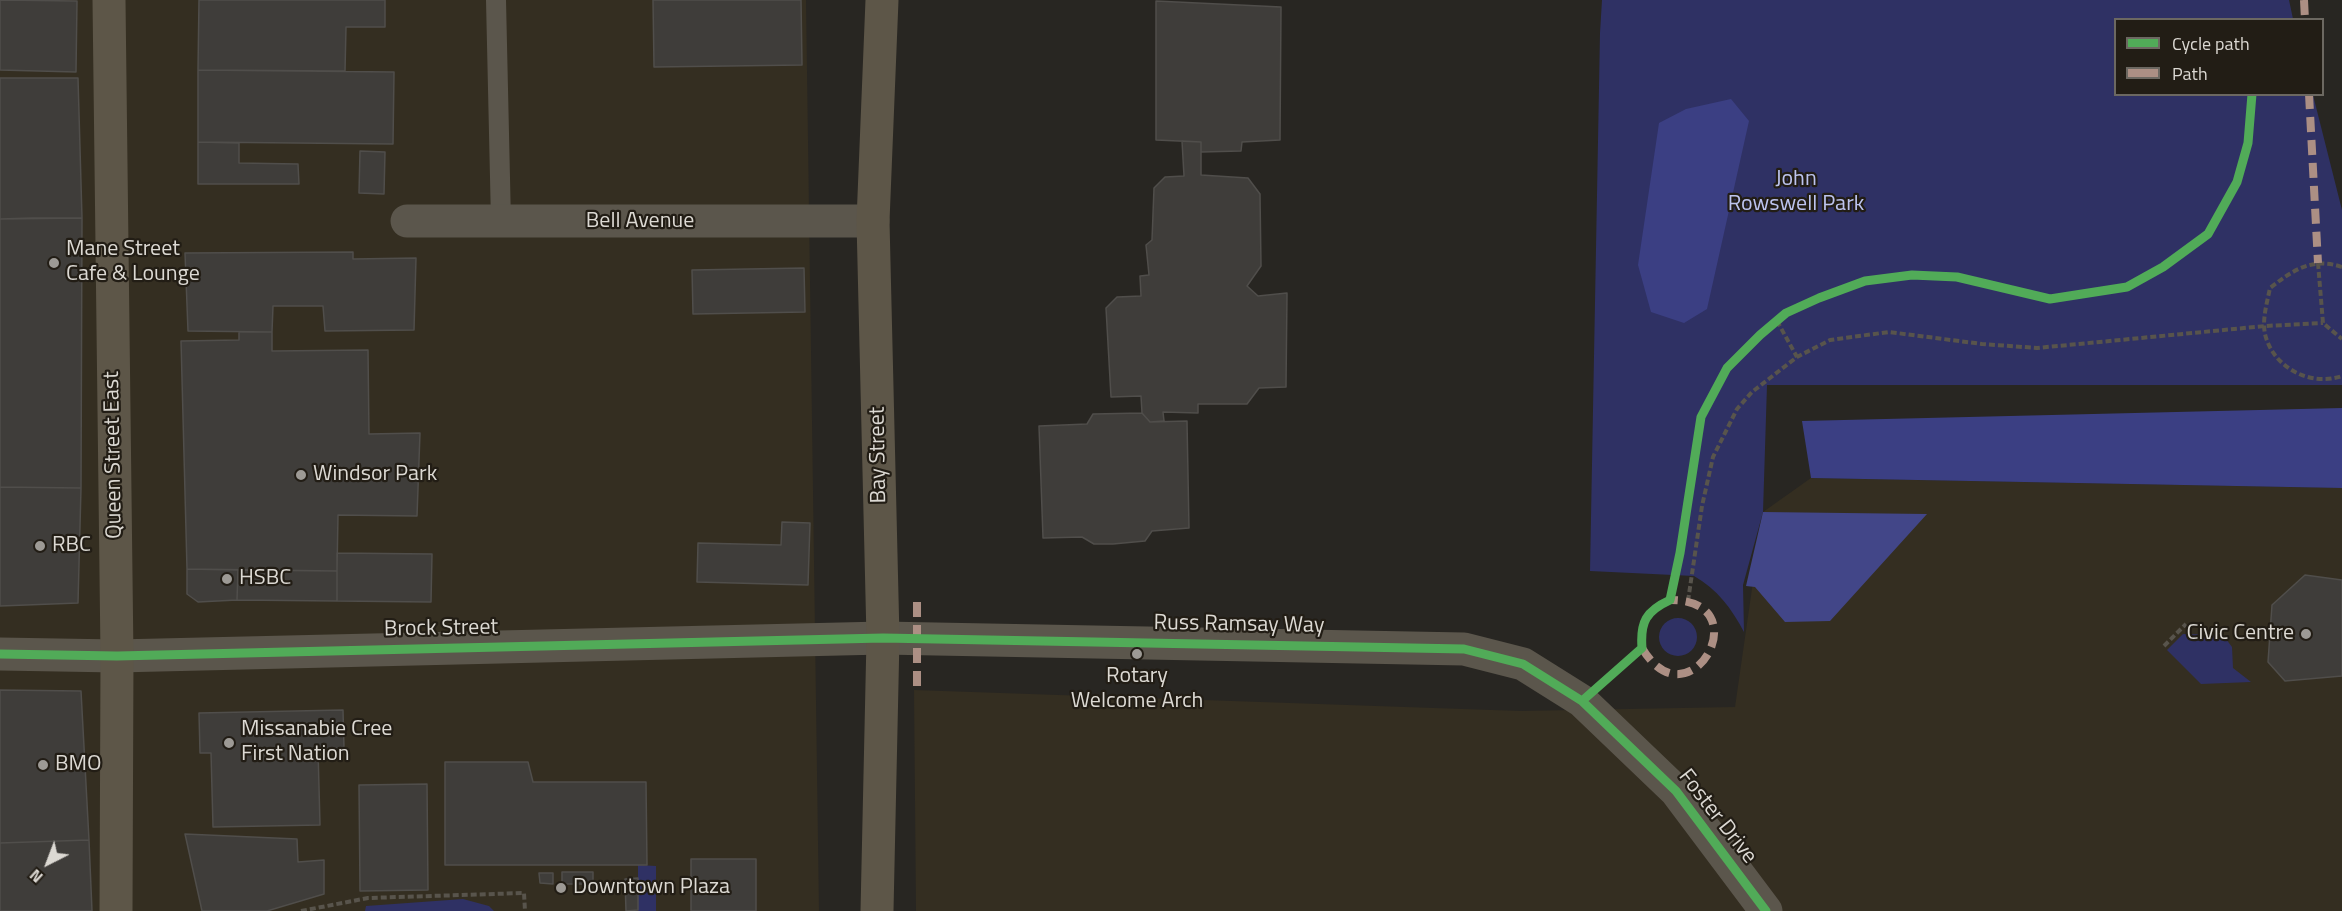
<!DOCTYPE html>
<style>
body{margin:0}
#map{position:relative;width:2342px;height:911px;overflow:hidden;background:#282622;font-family:"Titillium Web",sans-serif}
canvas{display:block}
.legend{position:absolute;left:2114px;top:18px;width:210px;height:78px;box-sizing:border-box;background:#221d15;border:2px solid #6c6861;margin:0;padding:8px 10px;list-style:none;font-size:18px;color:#dcd9d3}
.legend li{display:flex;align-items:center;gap:12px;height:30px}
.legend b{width:30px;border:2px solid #6c6861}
.north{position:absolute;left:18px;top:833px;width:60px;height:60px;-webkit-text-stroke:4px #221d15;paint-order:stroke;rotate:222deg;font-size:16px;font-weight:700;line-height:24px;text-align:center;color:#dcd9d3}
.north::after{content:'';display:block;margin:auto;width:21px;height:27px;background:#dcd9d3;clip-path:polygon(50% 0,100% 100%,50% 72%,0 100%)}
</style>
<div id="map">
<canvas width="2342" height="911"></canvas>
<ul class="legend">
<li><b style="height:8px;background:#51ab58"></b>Cycle path</li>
<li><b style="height:8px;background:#ac8f84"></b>Path</li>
</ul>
<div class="north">N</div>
</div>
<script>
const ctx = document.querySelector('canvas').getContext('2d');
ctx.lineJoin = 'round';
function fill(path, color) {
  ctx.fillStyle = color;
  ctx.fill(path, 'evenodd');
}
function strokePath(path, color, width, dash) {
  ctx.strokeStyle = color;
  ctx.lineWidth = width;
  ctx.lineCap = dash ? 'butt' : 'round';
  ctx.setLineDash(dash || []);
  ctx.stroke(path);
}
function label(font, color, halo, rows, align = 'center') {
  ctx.font = font + ' "Titillium Web",sans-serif';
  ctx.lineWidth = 4.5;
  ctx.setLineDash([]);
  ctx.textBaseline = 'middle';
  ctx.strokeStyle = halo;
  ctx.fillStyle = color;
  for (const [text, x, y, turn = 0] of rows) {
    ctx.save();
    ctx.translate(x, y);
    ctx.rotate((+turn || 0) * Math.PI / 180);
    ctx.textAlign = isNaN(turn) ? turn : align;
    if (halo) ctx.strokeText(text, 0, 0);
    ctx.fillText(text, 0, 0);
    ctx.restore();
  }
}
fill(new Path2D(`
 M0,0H806L819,911H0Z
 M1811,478L2342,488V911H916L914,690L1521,711L1735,707L1763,512Z`), '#342e21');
fill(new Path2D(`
 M1602,0H2289L2293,19L2116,20V94L2313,95L2342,210V385H1767L1763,512L1743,585L1744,632C1732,609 1717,589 1694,576L1590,571L1600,33Z
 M1659 637a19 19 0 1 1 38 0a19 19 0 1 1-38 0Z
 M2183,634L2223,635L2232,647L2233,668L2251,682L2201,684L2167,650Z
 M638,865L656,866V911H638Z
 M463,899L489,906L494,911H365L366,906Z`), '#2f3164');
fill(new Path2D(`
 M1763,512L1927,514L1830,621L1785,622L1755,587L1746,586Z`), '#424688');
fill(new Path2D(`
 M1731,99L1749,121L1707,309L1684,323L1651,312L1638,265L1659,123L1686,109Z
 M2342,408V488L1811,478L1802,421Z`), '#3b3f83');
const building = new Path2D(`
 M0,0L77,1L76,72L0,70Z
 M199,0H385V27H346L345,71L198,70Z
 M653,0H801L802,65L654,67Z
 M1156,1L1281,7L1280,140L1242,142L1241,151L1201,152V142L1156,140Z
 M198,70L394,72L393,144L198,142Z
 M0,78H78L82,218L0,219Z
 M1182,141L1201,142V175L1248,178L1260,194L1261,266L1247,286L1258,296L1287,293L1286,387L1259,388L1247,404H1198V413L1163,412L1164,421L1150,422L1142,413L1141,396L1111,397L1106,308L1117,297L1141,296L1140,276L1149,275L1146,245L1152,240L1154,188L1165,177L1184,176Z
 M198,142L239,143V163L298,164L299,184H198Z
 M360,151L385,152L384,194L359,193Z
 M32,218H82L81,488L0,487V219Z
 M353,252V259L416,258L414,330L325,331L323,306H273L272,332L188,331L185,253Z
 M804,268L805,312L693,314L692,270Z
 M239,332H272V351L368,350L369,434L420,433L417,516L338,515L337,571L187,569L181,341L239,340Z
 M1142,413L1150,422L1187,421L1189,528L1152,531L1145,541L1113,544H1094L1082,537L1043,538L1039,426L1087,424L1093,414Z
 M0,487L81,488L78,603L0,606Z
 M782,522L810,523L808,585L697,582L698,543L781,545Z
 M337,553L432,554L431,602L337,601Z
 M187,569L238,570L237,600L198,602L187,594Z
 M238,570L337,571V601L237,600Z
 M2305,575L2342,580V676L2285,681L2268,662L2272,605Z
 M0,690L81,691L89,840L0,843Z
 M343,710L344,748L318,749L320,825L213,827L211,753H200L199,713Z
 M445,762H528L533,782H646L647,865H445Z
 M427,784L428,890L360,891L359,785Z
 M185,834L297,839L298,862L324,860V894L267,911H202Z
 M89,840L92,911H0V843Z
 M691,859H756V911H691Z
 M562,872H593V884H562Z
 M539,873H553V884L540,883Z
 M638,878V910L626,911L625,879Z`);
fill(building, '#3f3d3a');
strokePath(building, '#504e4b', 1.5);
strokePath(new Path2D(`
 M2318,263L2323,323L2342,339
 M2342,267C2312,257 2293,270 2270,288C2267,303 2262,319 2265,334C2273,368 2311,387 2342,376
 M1777,321L1797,357
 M1688,601L1702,506L1713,457L1737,409L1752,392L1797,357L1830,340L1889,332L1982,344L2037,348L2265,326L2323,323
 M2164,646L2186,624
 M301,911L368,898L524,893L525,911`), '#58544c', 4, [6, 3]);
strokePath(new Path2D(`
 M496,0L501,222`), '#5b564c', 20);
strokePath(new Path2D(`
 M407,221H873
 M0,654L117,656L883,638`), '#5b564c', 33);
strokePath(new Path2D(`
 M883,638L1464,649L1523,664L1582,701L1676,791L1766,911`), '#5b564c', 33);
strokePath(new Path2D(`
 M109,0L117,656L116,911
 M877,911L883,638L873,221L882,0`), '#5d5648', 33);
strokePath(new Path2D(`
 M2304,0L2305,20
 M2309,94L2318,263
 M917,602V687
 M1642,648C1689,728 1762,599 1670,600`), '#ac8f84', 8, [15, 8]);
strokePath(new Path2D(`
 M0,654L117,656L883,638L1464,649L1523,664L1582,701L1676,791L1766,911
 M1582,701L1642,648C1640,622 1646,611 1670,600L1680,553L1701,417L1727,368L1760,335L1786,313L1819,298L1865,281L1912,275L1957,277L2050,299L2127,287L2163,267L2208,234L2237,182L2248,143L2252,94`), '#51ab58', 9);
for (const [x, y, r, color] of [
 [54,263,6,"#9d9a95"],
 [301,475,6,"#9d9a95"],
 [40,546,6,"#9d9a95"],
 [227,579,6,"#9d9a95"],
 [2306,634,6,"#9d9a95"],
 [1137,654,6,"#9d9a95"],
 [229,743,6,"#9d9a95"],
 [43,765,6,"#9d9a95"],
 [561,888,6,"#9d9a95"]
]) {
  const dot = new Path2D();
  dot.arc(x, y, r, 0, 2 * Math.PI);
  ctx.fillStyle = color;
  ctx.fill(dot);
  strokePath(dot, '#221d15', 2);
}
label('22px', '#bdc4ef', '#221d15', [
 ["John",1796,180],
 ["Rowswell Park",1796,205]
]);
label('22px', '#dcd9d3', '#221d15', [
 ["Bell Avenue",640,222],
 ["Queen Street East",114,455,-91],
 ["Bay Street",879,455,-91],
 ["Russ Ramsay Way",1239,625,1],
 ["Brock Street",441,629,-1],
 ["Foster Drive",1717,817,52]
]);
label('22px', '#dcd9d3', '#221d15', [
 ["Mane Street",66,250],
 ["Cafe & Lounge",66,275],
 ["Windsor Park",313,475],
 ["RBC",52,546],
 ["HSBC",239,579],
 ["Civic Centre",2294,634,"right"],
 ["Rotary",1137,677,"center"],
 ["Welcome Arch",1137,702,"center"],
 ["Missanabie Cree",241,730],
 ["First Nation",241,755],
 ["BMO",55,765],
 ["Downtown Plaza",573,888]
], 'left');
</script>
